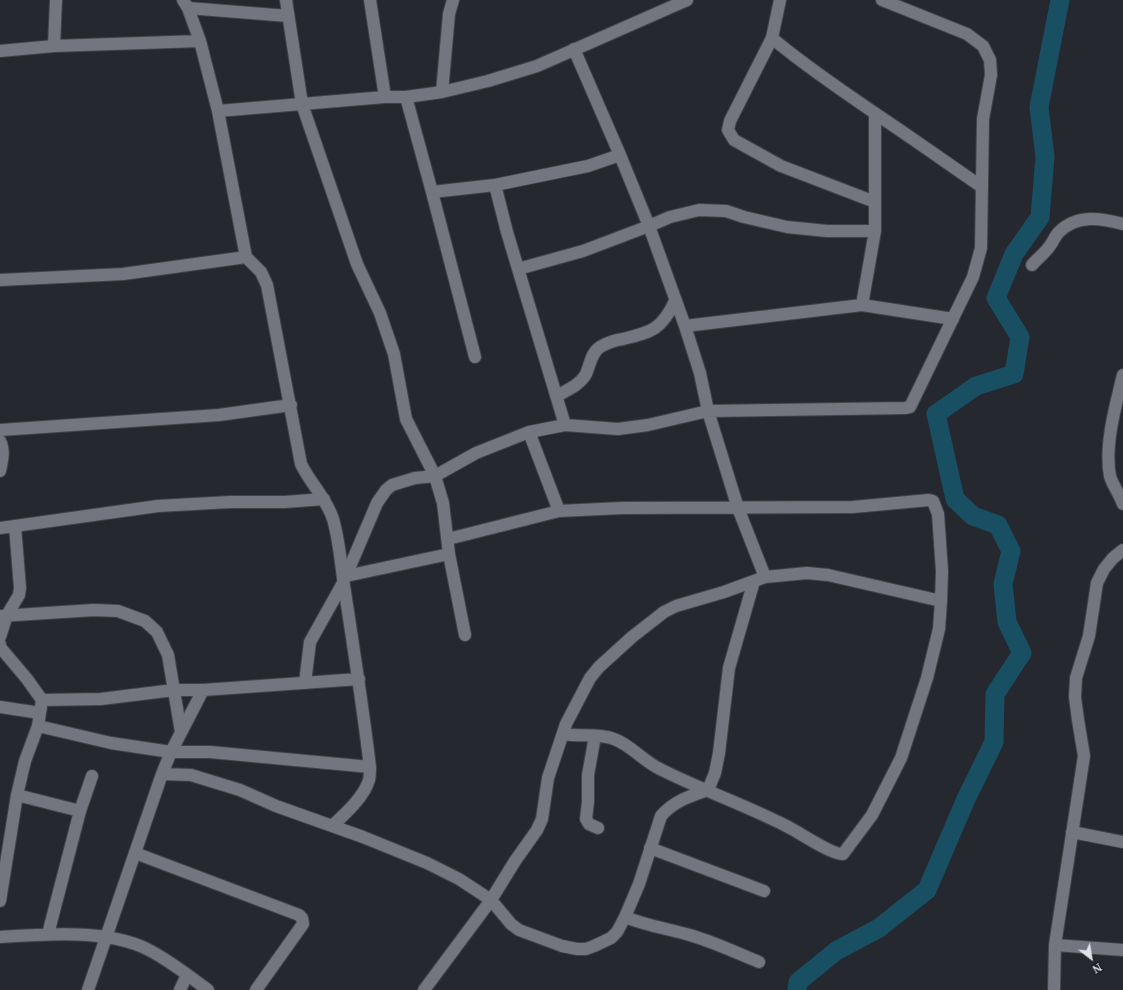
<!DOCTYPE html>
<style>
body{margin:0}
#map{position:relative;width:1123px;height:990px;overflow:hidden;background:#262830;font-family:"Noto Serif",serif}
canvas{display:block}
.north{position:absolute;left:1071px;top:938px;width:40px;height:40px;-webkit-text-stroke:3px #1d1e26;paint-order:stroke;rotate:149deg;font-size:11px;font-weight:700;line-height:16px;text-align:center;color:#e0e2e7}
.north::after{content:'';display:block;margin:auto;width:14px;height:18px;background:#e0e2e7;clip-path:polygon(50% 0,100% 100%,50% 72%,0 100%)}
</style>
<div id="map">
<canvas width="1123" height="990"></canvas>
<div class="north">N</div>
</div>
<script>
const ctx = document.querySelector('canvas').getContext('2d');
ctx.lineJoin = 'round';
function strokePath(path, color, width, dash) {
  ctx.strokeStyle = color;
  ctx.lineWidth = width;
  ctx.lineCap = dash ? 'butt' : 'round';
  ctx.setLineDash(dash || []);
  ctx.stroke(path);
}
strokePath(new Path2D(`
 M797,990L798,982L836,951L879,928L927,890L966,799L994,742L995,694L1022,653L1007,622L1003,584L1011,551L998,525L973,516L955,499L936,414L976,386L1014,374L1020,337L996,298L1014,254L1040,217L1045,157L1039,107L1060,0`), '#194f63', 19);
const minor = new Path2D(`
 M183,0L188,8L200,41L218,111L246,257L261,272L267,285L301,464C310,483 327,499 333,519C340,543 341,568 345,592C354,650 363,708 370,767C370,771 370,776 369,780C364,797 345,814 332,826
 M286,0L302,104L357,264L380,313L394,354L406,419L435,476L443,503L449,554L465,635
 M370,0L385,97
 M780,0L772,38L730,121L728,130L734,140L781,166L875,202
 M188,8L288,16
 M772,38C805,66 840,89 876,114C912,138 947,163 982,187
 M54,46L56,0
 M574,49L620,155L649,226L685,326L700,373L708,411L738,508L765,577
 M0,51L54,46L200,41
 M442,92L449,14L453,0
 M406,97L432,192L475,357
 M218,111L385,97H406L442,92L488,81L537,66L687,0
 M495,185L507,232L565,425
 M432,192L495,185L588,166L620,155
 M1032,265C1037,259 1044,254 1049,247C1053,242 1055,236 1059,232C1077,214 1101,218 1123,224
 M518,269L583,251L649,226L670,217L699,210L726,211L744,217L787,227L827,231H875
 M0,280L123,274L246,257
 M862,305L875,231V113
 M685,326L862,305L953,319
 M1123,375C1116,404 1104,446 1110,476C1112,484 1120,495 1123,504
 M557,396C567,390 580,385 586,374C590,365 591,353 600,347C607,343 616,340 623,339C652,332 662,329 675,301
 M0,430L219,415L291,405
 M529,432L559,511
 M0,441C5,451 2,461 0,471
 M0,528L158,506L230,502H285L324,499
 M448,539L559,511L622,508L853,507L929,500L933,501L938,514L942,571L941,601L939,629L927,678L901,758L872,815L843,854C833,855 803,835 792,829C749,806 703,791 660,769C643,761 631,745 614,739C598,733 580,737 563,734
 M346,576L449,554
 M0,616L94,610L118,611L145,621L157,632L168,655L181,732
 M0,637L7,615L19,595L20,588L15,526
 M0,644V647L27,679L42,700L38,726L25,761L17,795L0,901
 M305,683L310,642L343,583L377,503L386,490L392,485L415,478L435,476L476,453L529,432L565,425L618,429L648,425L708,411L905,408L910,407L973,277L981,248L983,119L991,75L990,60L983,46L967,34L882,0
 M42,700L101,699L174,690H203L359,679
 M0,707L40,713
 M38,726L111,743L171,752H210L370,767
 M595,736L588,775V802L586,819L589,824L598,828
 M162,774L191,775L240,790L276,806L363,837L427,863L459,879L491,900L511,924L519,930L562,946L577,949H586L594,946L611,938L617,932L625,917L639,884L661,816C674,801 690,796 708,790L715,773L719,753L729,668L754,581
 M17,795L80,811
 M1072,832L1123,842
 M650,848L764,891
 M135,853L299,915L302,918L303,924L256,990
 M625,917C647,926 670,929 693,936C716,943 737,953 759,962
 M48,934L80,811L92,776
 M0,937C43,934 108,929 147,949C169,960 189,976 208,990
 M1055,945L1123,950
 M88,990L162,774L171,752L203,690
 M180,990L187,975
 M424,990L491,900L515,861L537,830L542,819L548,778L566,724L590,678L599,667L632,637L664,612L676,606L724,592L765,577L807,573L828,575L941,601
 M1054,990L1055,945L1084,756L1078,720L1075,697L1076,678L1089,636L1097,583L1104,569L1113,558L1123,550`);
strokePath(minor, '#414349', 14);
strokePath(minor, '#73767f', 12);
</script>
